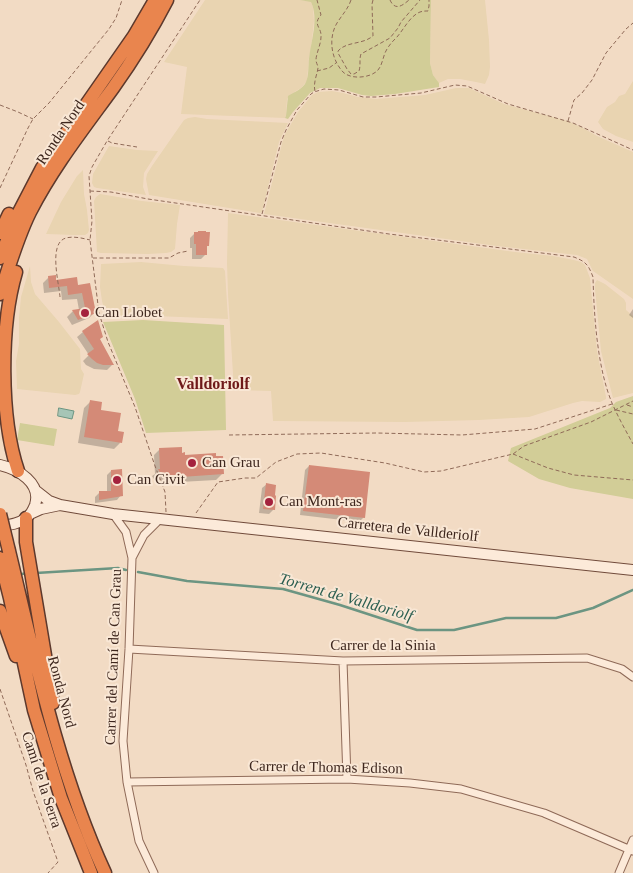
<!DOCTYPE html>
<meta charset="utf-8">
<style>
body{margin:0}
canvas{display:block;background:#f2dbc4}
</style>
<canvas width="633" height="873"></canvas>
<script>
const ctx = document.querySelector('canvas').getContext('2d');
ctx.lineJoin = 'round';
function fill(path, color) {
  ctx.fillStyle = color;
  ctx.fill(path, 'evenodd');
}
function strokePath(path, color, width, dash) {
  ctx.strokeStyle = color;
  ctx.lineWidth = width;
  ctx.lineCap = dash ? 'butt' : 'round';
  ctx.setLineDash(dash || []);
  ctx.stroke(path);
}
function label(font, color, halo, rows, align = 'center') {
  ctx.font = font + ' Georgia,serif';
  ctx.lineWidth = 4;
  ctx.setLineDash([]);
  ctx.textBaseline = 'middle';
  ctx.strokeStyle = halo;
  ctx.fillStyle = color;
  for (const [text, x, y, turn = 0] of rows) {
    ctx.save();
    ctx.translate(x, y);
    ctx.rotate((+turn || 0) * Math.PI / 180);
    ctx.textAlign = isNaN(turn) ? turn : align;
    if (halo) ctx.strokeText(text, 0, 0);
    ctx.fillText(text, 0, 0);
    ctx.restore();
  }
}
fill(new Path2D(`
 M205,0H300L311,1L313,8L314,21L311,49L309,57L307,81L301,88L291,94L287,99L286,116L285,118L181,114L187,67L164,62Z
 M431,0H485L489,40L490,67L489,75L485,84L476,82L460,79H448L439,83L433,75L430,63Z
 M633,81V142L616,136L603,129L598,122L607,107L615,102L619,96L625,94Z
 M456,88H469L504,104L568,121L583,128L597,136L633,152V299L593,271L587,259L577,255L497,246L264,214L284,136L298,112L312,95L318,92L332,91L343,93L358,97L376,99L425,95Z
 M195,117L207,119L288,123L279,142L262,212L260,213L149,195L146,179L147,174L152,166L184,120L188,118Z
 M109,146L137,150L158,151L144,173L143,187L146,195L97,188L94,187L92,183L93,174Z
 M83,170L84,194L87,210L89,230L88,233L85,235H76L46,234L61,202L77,176Z
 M100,194L142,201L180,205L177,224L175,249L171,252L166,253L148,254L101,253L97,252L94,201L96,197Z
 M228,213L515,252L553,256L574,260L581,262L585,265L590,278L597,351L606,397V399L600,402L582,401L573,403L529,417L479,420L405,422L273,421L271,391L234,390L228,294L227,263Z
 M141,262L184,266L223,268L225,271L228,319L156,316H110L106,314L105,313L102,301L100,287L101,264Z
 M30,266L31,282L35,294L59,322L80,349L81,369L84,374L80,392L79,394L75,395L17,389L16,361L19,344V318L21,297Z
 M597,280L605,284L624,299L626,303V310L633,316V393L613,398L601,351L595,289V283Z`), '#e9d4b1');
fill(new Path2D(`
 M300,0H431L430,63L433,75L439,83V87L395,94L371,96L362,95L338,88H320L310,93L293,112L288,119L285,118L286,116L288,96C294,92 303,89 306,82C309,76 308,66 309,59C311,41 319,19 311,2Z
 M143,320L224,325L226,430L146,433L135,399L103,322Z
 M633,396V499L570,488L539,479L508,461L511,448L610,408L616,402Z
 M20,423L57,429L54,446L17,440Z`), '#d2cd97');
const water = new Path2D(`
 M59,408L74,411L72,419L58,416Z`);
fill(water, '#a6c5b6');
strokePath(water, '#6c9582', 1);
fill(new Path2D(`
 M195,233L208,245L206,248V254L201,259H192V248H190V238Z
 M49,277L55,281L77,286L89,285L95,312L89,318L72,325L67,317L73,311L79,310L77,299L62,300L61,291L44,293L43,283Z
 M633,309V318L629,315Z
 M83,332L99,339L112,365L107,370L94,369L86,365L83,361L89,355L77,337Z
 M90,402L100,411L116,432L120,443L114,449L78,443L84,408Z
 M160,449L181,454L222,474L216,480L162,483L161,480L155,481L152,476L155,474L154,455Z
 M309,466L364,517L359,522L300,515L305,470Z
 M111,471L121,495L117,500L95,503V497L100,492H107V475Z
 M267,484L274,509L269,514L259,513L262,488Z`), '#0003');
strokePath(new Path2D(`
 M138,572L187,581L283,589L340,605L417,630H454L506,618H556L593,608L633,590
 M36,573L118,568L126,570
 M22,574L27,573`), '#6c9582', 2.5);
fill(new Path2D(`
 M198,231H206V232H210L209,246H207V255H196V244H194V232H198Z
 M56,275V280L77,277L78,285L90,283L96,313L78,320L72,310L85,308L82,293L68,295L67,286L49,288L48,276Z
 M98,320L103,337L100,339L114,365H103L97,363L92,359L87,354L94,349L82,331Z
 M90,400L102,402L101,410L121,413L118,431L124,432L122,443L84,437Z
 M182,447V453L185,452V455L216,453V456H223L224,474L167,478V475H161L158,469H160L159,448Z
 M309,465L370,472L365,518L303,511Z
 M122,469L123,496L99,500V491H111V470Z
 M266,483L276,485L275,495L276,496L275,510L263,509Z`), '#d48a77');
const street = new Path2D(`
 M113,514L126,532L132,558L129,649L123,741L127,782L139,841L154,873
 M132,558L144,535L160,519
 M129,649L343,661L587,658L622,669L633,677
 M343,661L347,779
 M127,782L347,779L410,783L461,789L544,813L633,851
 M619,873L633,840`);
const secondary = new Path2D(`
 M0,465C18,469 42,483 35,505C33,510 31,515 26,518C19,524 9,525 0,526
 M35,490L49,501L60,505L113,514L633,570
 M30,514L41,509L60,505`);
const highway = new Path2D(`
 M0,233L9,214
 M0,258L16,218L42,168L134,36L155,0
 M16,272C0,326 0,418 18,471
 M0,294C9,267 17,238 30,212C53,167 84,128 113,88C133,60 151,31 167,0
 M26,518V542L53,703
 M9,551C35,659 58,771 105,873
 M0,558L10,598L34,710L61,798L91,873
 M0,611L16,656`);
strokePath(street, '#8f6a58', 9);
strokePath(secondary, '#714b3b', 12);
strokePath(highway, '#5d392d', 15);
strokePath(new Path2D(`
 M351,0C348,9 342,15 337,23C328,38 331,59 343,72C351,80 371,78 378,70C383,64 383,55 387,49C390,44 393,41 397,37C404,29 410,16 420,12C423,11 425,11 428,11L429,6V0
 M373,0L372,4L373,36C362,45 347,41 338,51V53L347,69L351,74H354L359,71C361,65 359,59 361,54L390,38L398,28L401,22L420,0
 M390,0C395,11 402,6 409,0
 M317,71L329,68L336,63
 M315,91C313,83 317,75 318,68C318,65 316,63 316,60C316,54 321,44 321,37C322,27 312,25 321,15L317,0
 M0,105L18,112L33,119
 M568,121L574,100L582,93L592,80L606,53L626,29L633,23
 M108,141L112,143L137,147
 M0,188L28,128L33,119L49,103L109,29L116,18L122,0
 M90,191L111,192L148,199L389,234L574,257C586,262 588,264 593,277C594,315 597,367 612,403C618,417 626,431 633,444
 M262,214L281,142L286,130L297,110L311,94L314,92L324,89L339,90L363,97H376L421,93L455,85L467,86L508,104L573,123L633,150
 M93,258H169L178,253L188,251
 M60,297C59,283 48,243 66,238C73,236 82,238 90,240
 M627,405L633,407
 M616,410L633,414
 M229,435L377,433L462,435L535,429L612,404
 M513,454L548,468L574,475L633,480
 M166,512L165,492L155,466L135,407L108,342L99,313L90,240L92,221L89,176L92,167L107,141L200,0
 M196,513L218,482L245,478H256L276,462L297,454L321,453L385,463L424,472L441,471L513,454L524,446L591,422L633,401
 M0,689L26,765L33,791L58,862L48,873`), '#8f6a58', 1, [4, 2.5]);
strokePath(street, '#fcead9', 7);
strokePath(secondary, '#fcead9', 10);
strokePath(highway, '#e9854e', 12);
const highwayBridge = new Path2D(`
 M0,514L9,551`);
strokePath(highwayBridge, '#5d392d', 15, []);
strokePath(highwayBridge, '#e9854e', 12);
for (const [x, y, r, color] of [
 [85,313,5,"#a4223e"],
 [192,463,5,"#a4223e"],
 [117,480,5,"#a4223e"],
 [269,502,5,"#a4223e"]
]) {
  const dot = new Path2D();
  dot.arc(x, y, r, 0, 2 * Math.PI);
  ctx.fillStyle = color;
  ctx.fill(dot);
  strokePath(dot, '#f9e7d5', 2);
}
label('15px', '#3e271e', '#f9e7d5', [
 ["Ronda Nord",61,133,-56],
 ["Carretera de Vallderiolf",408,530,6],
 ["Carrer de la Sinia",383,646],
 ["Carrer del Camí de Can Grau",114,657,-88],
 ["Ronda Nord",61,692,75],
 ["Carrer de Thomas Edison",326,768,1],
 ["Camí de la Serra",41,780,72]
]);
label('15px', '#3e271e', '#f9e7d5', [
 ["Can Llobet",95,313],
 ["Can Grau",202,463],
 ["Can Civit",127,480],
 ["Can Mont-ras",279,502]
], 'left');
label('bold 16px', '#6f1919', '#f9e7d5', [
 ["Valldoriolf",213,385]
]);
label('italic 16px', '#2c5f51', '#f9e7d5', [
 ["Torrent de Valldoriolf",346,598,16]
]);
</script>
